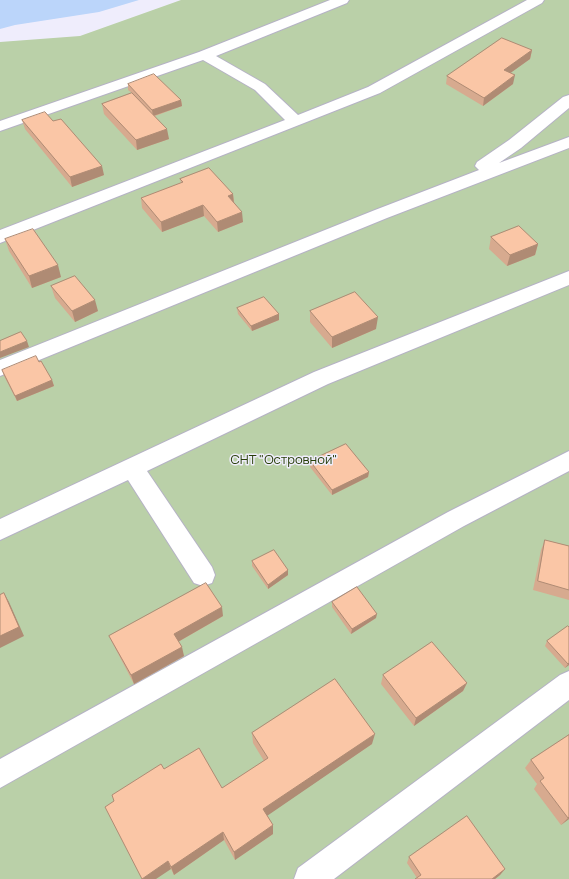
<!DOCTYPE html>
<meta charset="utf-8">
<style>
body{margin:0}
canvas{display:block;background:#efedfc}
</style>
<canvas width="569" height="879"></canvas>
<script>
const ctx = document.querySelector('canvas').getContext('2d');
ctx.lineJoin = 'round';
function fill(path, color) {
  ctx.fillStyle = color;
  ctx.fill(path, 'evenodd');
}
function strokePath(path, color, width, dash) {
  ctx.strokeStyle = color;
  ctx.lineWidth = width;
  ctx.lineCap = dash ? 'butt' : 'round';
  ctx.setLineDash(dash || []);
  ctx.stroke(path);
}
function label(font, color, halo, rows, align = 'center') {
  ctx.font = font + ' Manrope,sans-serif';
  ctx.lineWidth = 3;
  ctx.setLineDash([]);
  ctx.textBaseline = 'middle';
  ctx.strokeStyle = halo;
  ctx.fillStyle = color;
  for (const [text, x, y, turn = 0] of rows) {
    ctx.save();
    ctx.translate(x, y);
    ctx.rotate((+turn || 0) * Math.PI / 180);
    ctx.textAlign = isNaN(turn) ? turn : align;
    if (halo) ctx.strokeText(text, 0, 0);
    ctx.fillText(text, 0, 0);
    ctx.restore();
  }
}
fill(new Path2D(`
 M181,0H569V879H0V42L80,36Z`), '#bad0a8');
fill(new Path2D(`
 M0,0H139L99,12L15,25L0,29Z`), '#bbd5fa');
const minor = new Path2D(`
 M330,0H349L347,3L216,56L265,84L298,115L368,87L527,0H544L542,3L380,93L0,243V230L285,120L255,90L203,60L0,131V121L199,52Z
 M569,95V108L521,148L499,163L569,137V148L387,218L0,376V360L375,210L479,170L475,166L477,162L509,140L563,97Z
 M569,271V285L328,384L147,471L212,567L215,575L212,583L203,586L194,583L128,480L0,540V519L314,372Z
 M569,451V471L464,526L0,788V759L448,512Z
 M569,671V700L334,879H294L298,868L560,675Z`);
strokePath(minor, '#b5b2c5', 2);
fill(minor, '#fff');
fill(new Path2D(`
 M532,50L530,59L510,73L513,84L483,106L446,84L447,76Z
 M128,84L181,100L182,106L155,116L169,139L137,150L104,114L102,104L132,93L128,90Z
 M22,120L53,121L104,175L72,187L25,129Z
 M180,179L233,194L234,202L243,222L218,232L204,216L162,232L142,208L141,198L181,183Z
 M491,237L538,244L535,255L507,266L489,249Z
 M5,239L61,277L32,288L9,251Z
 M51,286L98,311L75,322L55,298Z
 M237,308L279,314V320L252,331L238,314Z
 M310,311L376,329L332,348L310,322Z
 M39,362L52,380L54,386L17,401L4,376L2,370Z
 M310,461L369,472L368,477L332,495L310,467Z
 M545,540L569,546V600L533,590L541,550Z
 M252,561L288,575L268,589L252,566Z
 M332,602L376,618L351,634L332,607Z
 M223,616L178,642L184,656L134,684L113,644L109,636Z
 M569,627V665L565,668L545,646L547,641Z
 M383,675L467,683L463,691L414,726L381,684Z
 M252,733L372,744L267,815L273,825V834L235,860L224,840L174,875L171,869L114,801L164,769L222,788L264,761L253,743Z
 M569,735V819L561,825L534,789L537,784L525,768L531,760Z
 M409,857L505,869L500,875L495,879H415L417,878L407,863Z`), '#d7aa8f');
fill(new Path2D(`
 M532,50L530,59L502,79L504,70Z
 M515,75L513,84L483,106L484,98Z
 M181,100L182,106L153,116L152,110Z
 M167,129L169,139L137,150L136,140Z
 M102,166L104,175L72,187L70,177Z
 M233,194L234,204L228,196Z
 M203,205L204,216L162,232L161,222Z
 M242,212L243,222L218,232L217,222Z
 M538,244L535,255L507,266L510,255Z
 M58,265L61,277L32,288L29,276Z
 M95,300L98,311L75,322L72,311Z
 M279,314V320L252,331L251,326Z
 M378,317L376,329L332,348V337Z
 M27,341L29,347L0,358V352Z
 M52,380L54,386L17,401L15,396Z
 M369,472L368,477L332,495V490Z
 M288,570V575L268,589V585Z
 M4,593L9,602L24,636L0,648V636Z
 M222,607L223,616L176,643L174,634Z
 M377,614L376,618L351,634L352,629Z
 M182,647L184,656L134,684L131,675Z
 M569,663V665L565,668L568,664Z
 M467,683L463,691L414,726L416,718Z
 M375,734L372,744L264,818L263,809Z
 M569,817V819L561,825Z
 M273,825V834L235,860L234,852Z
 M223,832L224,840L174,875L171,867Z
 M168,861L171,869L156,879H142Z
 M505,869L500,875L495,879H492Z`), '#af8b74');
const building = new Path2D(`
 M502,38L532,50L504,70L515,75L484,98L447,76Z
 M154,74L181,100L152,110L128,84Z
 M132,93L167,129L136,140L102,104Z
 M45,112L53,121L61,119L102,166L70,177L22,120Z
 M209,168L233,194L228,196L242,212L217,222L203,205L161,222L141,198L183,182L180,179Z
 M519,226L538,244L510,255L491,237Z
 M33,229L58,265L29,276L5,239Z
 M75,276L95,300L72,311L51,286Z
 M355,292L378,317L332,337L310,311Z
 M264,297L279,314L251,326L237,308Z
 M21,332L27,341L0,352V341Z
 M36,356L39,362L41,361L52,380L15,396L2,370Z
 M346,444L369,472L332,490L310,461Z
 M545,540L569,546V590L538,581Z
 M274,550L288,570L268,585L252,561Z
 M206,583L222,607L174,634L182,647L131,675L109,636Z
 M357,587L377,614L352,629L332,602Z
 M4,593L19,627L0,636V595Z
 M568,626L569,627V663L568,664L547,641Z
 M432,642L467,683L416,718L383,675Z
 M335,679L375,734L263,809L273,825L234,852L223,832L171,867L168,861L142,879L105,807L114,801L112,795L161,764L164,769L199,748L222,788L268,758L252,733Z
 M569,735V817L568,818L540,781L544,778L531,760Z
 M467,816L505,869L492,879H415L421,875L409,857Z`);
fill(building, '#fac6a6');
strokePath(building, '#af8b74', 1);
label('13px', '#273e08', '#efedfc', [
 ["СНТ \"Островной\"",284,460]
]);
</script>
